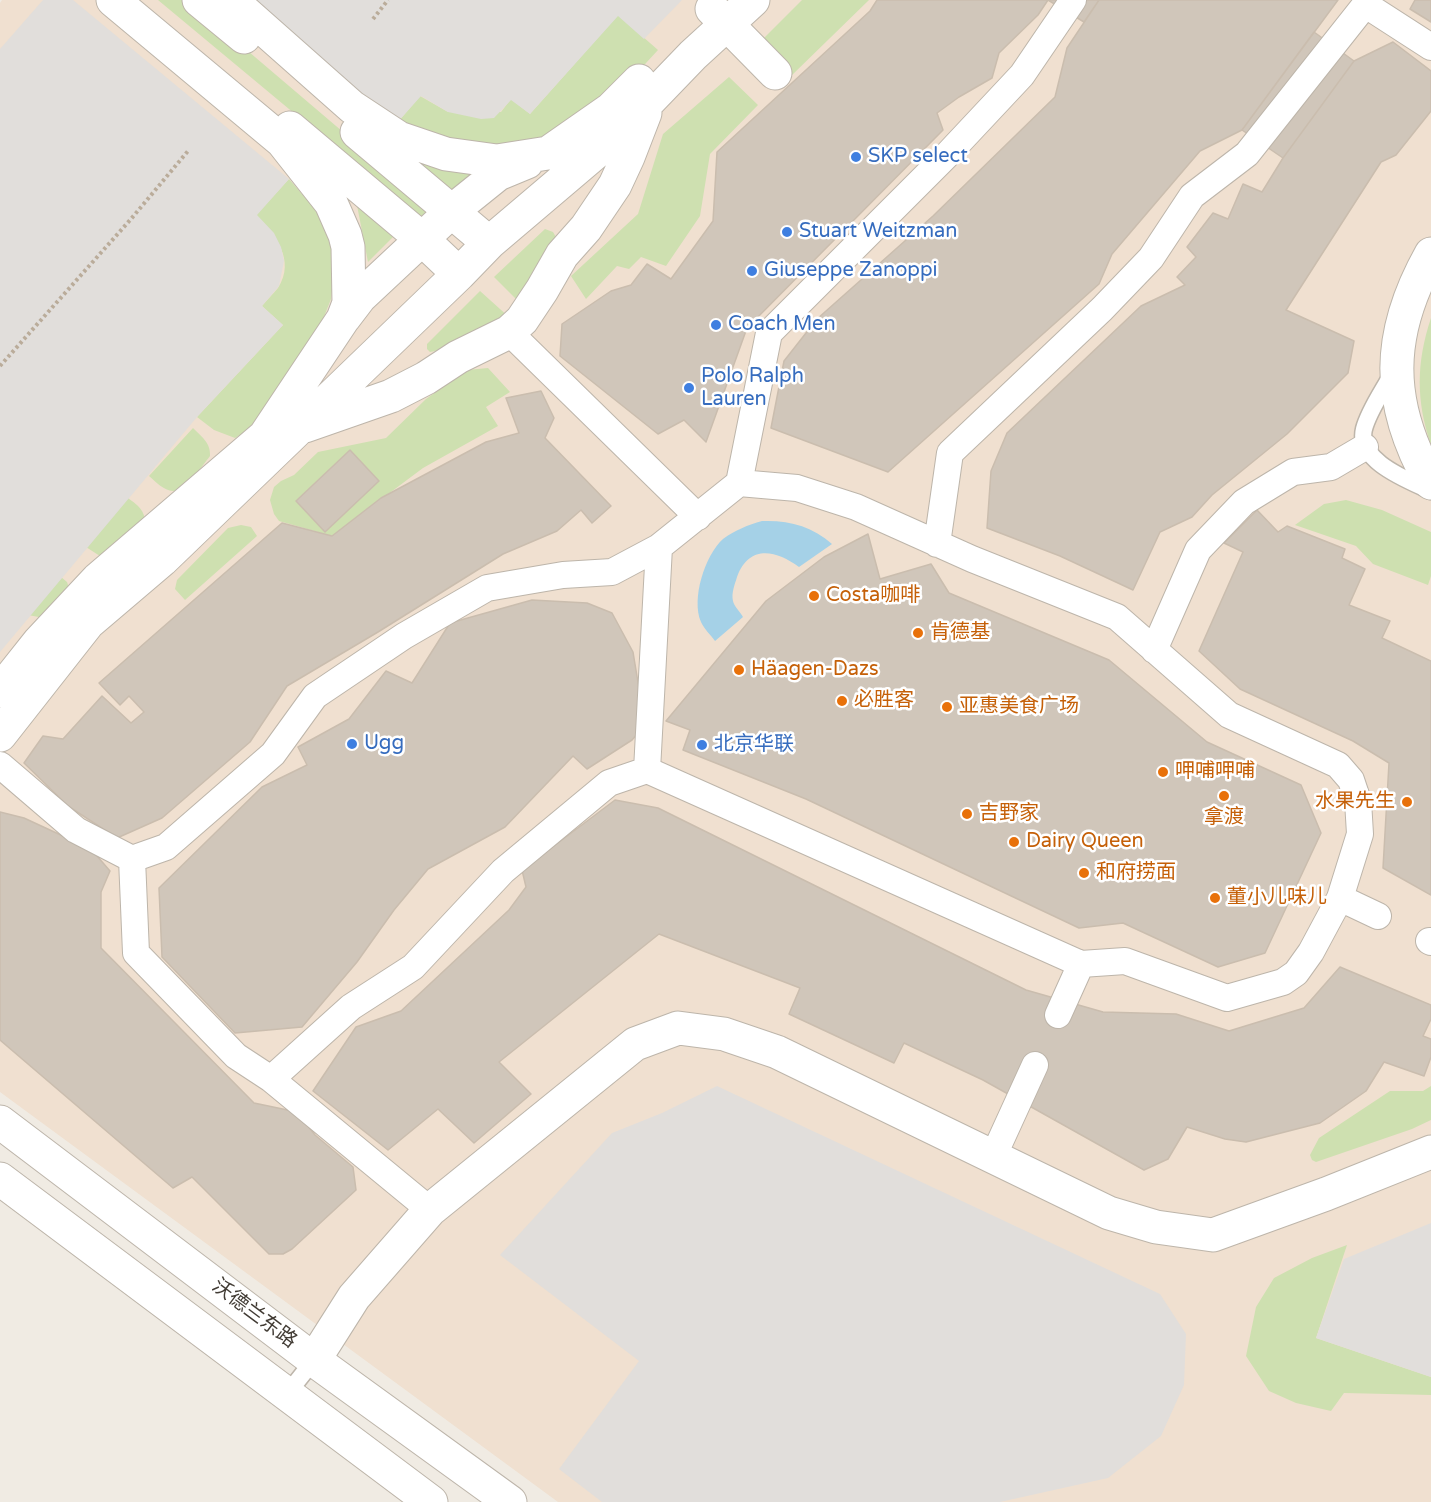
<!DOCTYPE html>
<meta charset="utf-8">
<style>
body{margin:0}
canvas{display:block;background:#f0ebe3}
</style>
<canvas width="1431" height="1502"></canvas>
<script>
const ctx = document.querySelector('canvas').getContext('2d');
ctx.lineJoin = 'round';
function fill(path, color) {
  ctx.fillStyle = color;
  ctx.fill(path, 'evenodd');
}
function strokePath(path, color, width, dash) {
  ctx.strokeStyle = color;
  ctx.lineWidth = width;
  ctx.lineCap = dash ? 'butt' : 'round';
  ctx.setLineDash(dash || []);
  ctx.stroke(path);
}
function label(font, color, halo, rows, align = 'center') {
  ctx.font = font + ' "Varela Round","Noto Sans SC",sans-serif';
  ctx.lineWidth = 5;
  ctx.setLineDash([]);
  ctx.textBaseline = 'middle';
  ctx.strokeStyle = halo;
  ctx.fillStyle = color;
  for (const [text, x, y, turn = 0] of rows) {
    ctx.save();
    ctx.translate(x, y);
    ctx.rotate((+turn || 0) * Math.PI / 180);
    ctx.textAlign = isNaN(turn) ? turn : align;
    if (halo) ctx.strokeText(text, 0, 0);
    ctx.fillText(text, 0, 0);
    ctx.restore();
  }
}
fill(new Path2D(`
 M2,0H1431V1502H558L0,1092V3Z`), '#f0e0d0');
fill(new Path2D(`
 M158,0H188L430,206L433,212L420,218Z
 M802,0H869L790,77L760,42Z
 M618,15L658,50L622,89L552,135L473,150L392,129L420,96L448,112H501L511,99L530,114Z
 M729,77L758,105L710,154L700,216L666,266L641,257L629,269L617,266L586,299L571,276L638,214L663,134Z
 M408,155L488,170L467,183L447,191Z
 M289,179L327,223L336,257L331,299L312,347L259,423L235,438L214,430L197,417L283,325L262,306C267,300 273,294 278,288C296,260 275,234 256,215Z
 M355,195L396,234L368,262Z
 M545,229L553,232L557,239L522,305L494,277Z
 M480,291L510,318L435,351L430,352L427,349V344Z
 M1431,318V445C1416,401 1416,363 1431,318Z
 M488,368L510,392L486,407L498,426L423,468L332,536L279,521L274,514L270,500L274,487L281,481L294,475L318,452L386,438L426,399L467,370Z
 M193,428C201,436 211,443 210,456C203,465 185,491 173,491C164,491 155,481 149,476Z
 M125,496C135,503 145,509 145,522L103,558L86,547Z
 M1346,500L1382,510L1431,532V576L1428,585L1373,564L1356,546L1295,525L1324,504Z
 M241,525L251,527L257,536L185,600L175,589L177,580L228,528Z
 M61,577L67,582L69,588L44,618L28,615Z
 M1431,1086V1120L1412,1129L1316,1162L1312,1160L1310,1155L1319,1138L1390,1091H1423Z
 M1347,1245L1316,1338L1431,1377V1395L1344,1393L1331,1411L1296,1403L1269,1391L1246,1356L1256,1307L1274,1278L1312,1258Z`), '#cee0b0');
fill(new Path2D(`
 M43,0H73L289,179L257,215L274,233L281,247L284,261L279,286L262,306L283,325L197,417L0,652V49Z
 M254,0H682L644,39L618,16L530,114L511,100L494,118L481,119L448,112L421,96L396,124Z
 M717,1086L1160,1294L1186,1334L1184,1385L1161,1436L1108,1478L1000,1502H602L559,1469L639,1361L500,1255L612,1133L662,1113Z
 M1431,1223V1377L1316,1338L1344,1259Z`), '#e1dedb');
fill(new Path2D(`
 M762,521C789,520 812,526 832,544L799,567C776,550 749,544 737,577C735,584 731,593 733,601C734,606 740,612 743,617L715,641C711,635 704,629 701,622C691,599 705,555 723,539C735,530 748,525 762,521Z`), '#a5d1e7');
const building = new Path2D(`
 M877,0H1048L1038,15L999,53L992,78L959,97L937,113L943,130L747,328L706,442L684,420L658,434L560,356L562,324L611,291L631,285L647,264L671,279L713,221L717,152L870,11Z
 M1048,0H1099L1084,22Z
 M1099,0H1338L1242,130L1200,151L1112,254L1099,284L888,472L771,428L784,361L817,319L933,216L1055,97L1067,48Z
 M1415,0H1431V22L1410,9Z
 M1314,32L1354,61L1283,158L1242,130Z
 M1393,42L1431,71V111L1396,155L1381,162L1286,310L1354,341L1348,373L1287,434L1212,495L1192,517L1160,532L1133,590L1060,556L987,528L991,471L1007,433L1141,306L1185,285L1177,277L1196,257L1187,247L1213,213L1228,219L1243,184L1262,192L1283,158L1354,61Z
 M541,391L554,418L545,438L611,506L592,523L581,510L557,531L503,554L378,632L287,686L250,742L162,818L117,838L68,806L24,763L43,736L63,739L102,696L131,723L144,712L129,696L120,705L99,683L282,523L332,536L381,498L486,442L519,433L506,398Z
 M350,450L379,481L325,532L296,501Z
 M1257,510L1278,532L1287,526L1345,549L1342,558L1365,569L1349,605L1390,621L1382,638L1431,661V895L1383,868L1389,763L1353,741L1240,689L1199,651L1243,552L1224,543Z
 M868,534L880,579L931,564L949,593L1109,660L1207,742L1301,785L1321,833L1265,953L1218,967L1123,923L1079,928L806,799L683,750L690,730L666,721L766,601L824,557Z
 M532,600L587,603L612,613L633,652L645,725L632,740L587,769L573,756L505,827L428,869L394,910L357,962L302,1027L235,1033L162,957L159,888L262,787L307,765L298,747L349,719L386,671L412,683L450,623Z
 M615,800L658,808L1026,990L1103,1012L1176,1014L1229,1031L1304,1008L1340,967L1431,1005V1019L1423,1036L1431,1039V1057L1424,1076L1384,1062L1366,1091L1320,1123L1246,1142L1225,1139L1187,1127L1168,1159L1144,1170L983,1080L904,1043L894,1063L789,1014L800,988L659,934L499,1062L531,1094L474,1143L438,1109L388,1150L313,1091L356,1027L401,1011L509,910L526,887L522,870Z
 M0,812L24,818L91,849L110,871L101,892V948L254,1103L297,1112L315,1135L353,1167L356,1190L292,1249L283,1254H269L192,1177L173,1188L0,1040Z`);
fill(building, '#d0c6ba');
strokePath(building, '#cabdae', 1.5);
const service = new Path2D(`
 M1392,374C1383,391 1369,410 1364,429C1356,461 1408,480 1431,491
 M287,1394L314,1360`);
const pedestrian = new Path2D(`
 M1366,5L1431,47
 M509,332L698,517
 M937,544L950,453L1102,309L1151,258L1192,196L1247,154L1369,0
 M1154,650L1198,550L1244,502L1293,472L1331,467L1365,447
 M0,765L76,830L132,859L166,847L273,754L315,696L404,636L487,588L563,575L612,572L659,547L739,483L769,333L947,155L1022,75L1073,0
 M647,770L1081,964L1125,961L1227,998L1283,982L1296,973L1311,952L1340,898L1360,834L1358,801L1351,780L1338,765L1229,715L1117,617L972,559L856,507L797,488L739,483
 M132,859L136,953L236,1056L271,1079L351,1007L413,967L503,871L609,783L647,770L659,547
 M1340,898L1378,916
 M1429,941L1431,942
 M1058,1015L1081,964
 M271,1079L430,1210
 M993,1157L1035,1065`);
const minor = new Path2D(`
 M199,0L244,37
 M231,0L352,107L399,138L446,154L497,161L548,153L611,109L639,81
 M712,9L775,73
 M290,128L422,239L459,274
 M357,132L489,243
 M1431,254C1386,334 1385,402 1431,483
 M344,318L360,297L452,211L498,174L527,162
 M305,426L391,396L426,378L458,357L509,332L522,320L542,290L562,255L586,228L615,185L628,157L645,113
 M0,691L39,642L98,579L265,436L343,319L349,303L348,247L345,235L331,203L282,141L113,0
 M0,735L88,623L162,560L459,274L489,243L615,136L693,55L753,0
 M314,1360L354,1297L430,1210L635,1044L678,1028L724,1034L777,1052L1109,1213L1156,1227L1213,1235L1326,1194L1431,1152`);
const tertiary = new Path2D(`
 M0,1122L314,1360L510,1502
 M0,1179L431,1502`);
strokePath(service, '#bdb5aa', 19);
strokePath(pedestrian, '#bdb5aa', 28);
strokePath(minor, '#bdb5aa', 35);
strokePath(tertiary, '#bdb5aa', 35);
strokePath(new Path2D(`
 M373,19L388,0
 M0,366L131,219L188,151`), '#baac9a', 4, [3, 3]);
strokePath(service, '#fff', 16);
strokePath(pedestrian, '#fff', 26);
strokePath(minor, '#fff', 33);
strokePath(tertiary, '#fff', 33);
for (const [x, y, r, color] of [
 [856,157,6,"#3f7fe0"],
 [787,232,6,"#3f7fe0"],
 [752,271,6,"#3f7fe0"],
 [716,325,6,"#3f7fe0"],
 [689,388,6,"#3f7fe0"],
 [814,596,6,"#e8710a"],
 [918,633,6,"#e8710a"],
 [739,670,6,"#e8710a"],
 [842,701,6,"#e8710a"],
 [947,707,6,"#e8710a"],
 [352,744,6,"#3f7fe0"],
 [702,745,6,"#3f7fe0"],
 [1163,772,6,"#e8710a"],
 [1224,796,6,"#e8710a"],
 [1407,802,6,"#e8710a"],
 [967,814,6,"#e8710a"],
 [1014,842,6,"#e8710a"],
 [1084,873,6,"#e8710a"],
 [1215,898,6,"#e8710a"]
]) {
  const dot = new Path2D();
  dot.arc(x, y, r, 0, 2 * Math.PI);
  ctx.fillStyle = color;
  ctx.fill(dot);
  strokePath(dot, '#fff', 2);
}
label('20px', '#366cbe', '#fff', [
 ["SKP select",868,157],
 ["Stuart Weitzman",799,232],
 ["Giuseppe Zanoppi",764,271],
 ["Coach Men",728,325],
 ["Polo Ralph",701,377],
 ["Lauren",701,400],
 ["Ugg",364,744],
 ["北京华联",714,745]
], 'left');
label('20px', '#c56008', '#fff', [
 ["Costa咖啡",826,596],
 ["肯德基",930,633],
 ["Häagen-Dazs",751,670],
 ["必胜客",854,701],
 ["亚惠美食广场",959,707],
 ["呷哺呷哺",1175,772],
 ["水果先生",1395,802,"right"],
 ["吉野家",979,814],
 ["拿渡",1224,818,"center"],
 ["Dairy Queen",1026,842],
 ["和府捞面",1096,873],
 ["董小儿味儿",1227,898]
], 'left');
label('20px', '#413b34', '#fff', [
 ["沃德兰东路",254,1314,37]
]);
</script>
